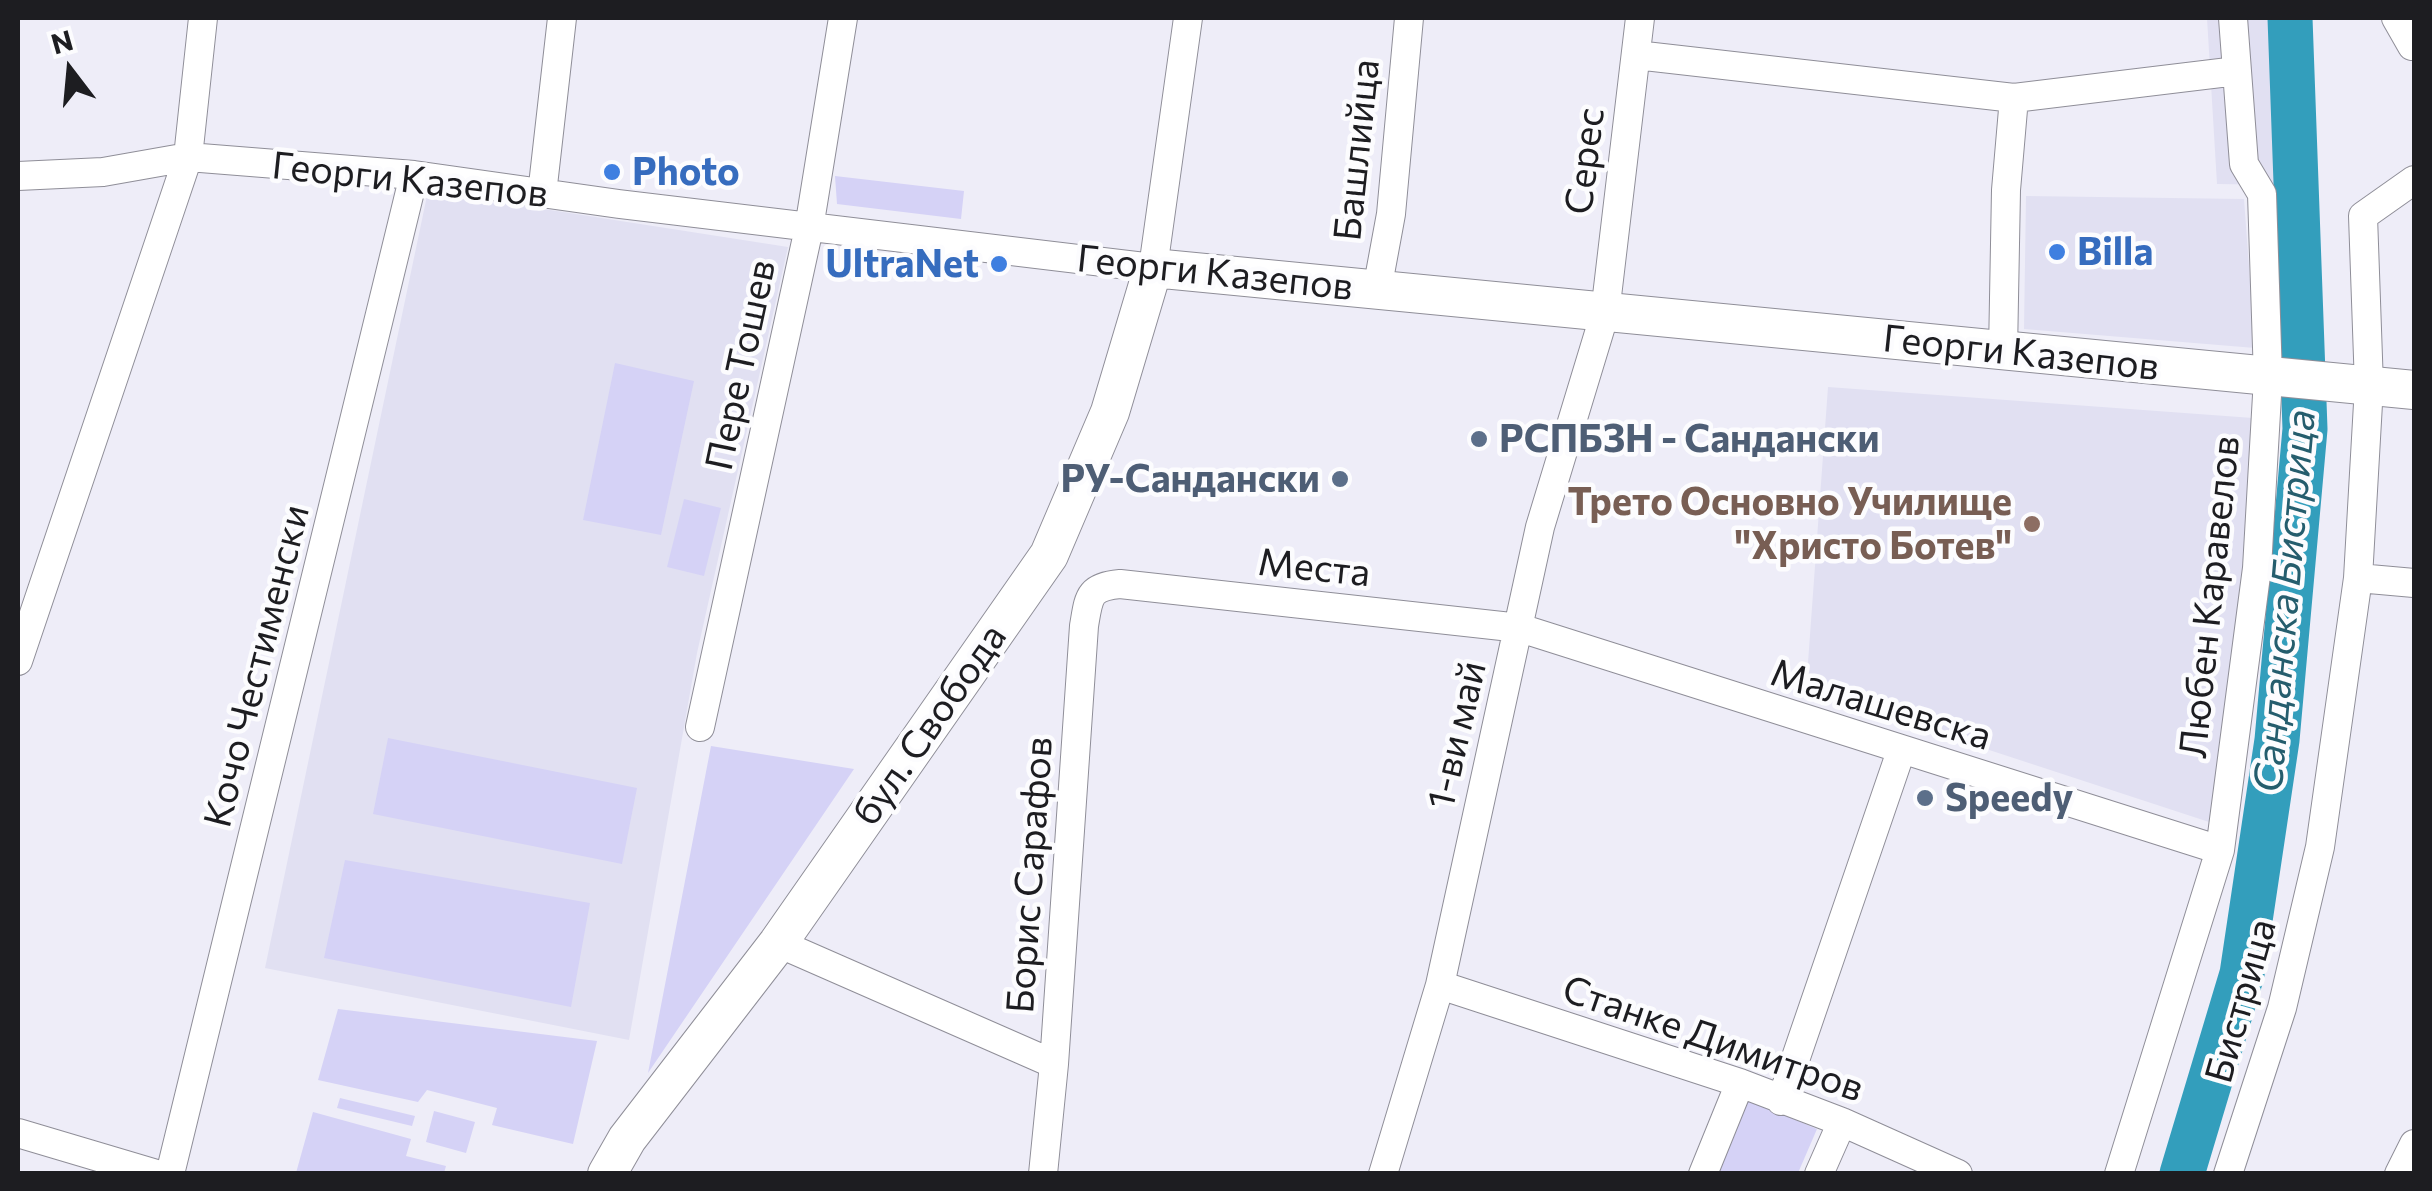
<!DOCTYPE html>
<meta charset="utf-8">
<style>
body{margin:0}
#map{position:relative;width:2432px;height:1191px;overflow:hidden;background:#eeedf8;font-family:Commissioner,sans-serif}
canvas{display:block}
.frame{position:absolute;inset:0;border:20px solid #1d1d21;pointer-events:none}
.north{position:absolute;left:20px;top:20px;width:100px;height:100px;-webkit-text-stroke:8px #fcfcfe;paint-order:stroke;rotate:344deg;font-size:28px;font-weight:700;line-height:40px;text-align:center;color:#1d1d21}
.north::after{content:'';display:block;margin:auto;width:35px;height:45px;background:#1d1d21;clip-path:polygon(50% 0,100% 100%,50% 72%,0 100%)}
</style>
<div id="map">
<canvas width="2432" height="1191"></canvas>
<div class="frame"></div>
<div class="north">N</div>
</div>
<script>
const ctx = document.querySelector('canvas').getContext('2d');
ctx.lineJoin = 'round';
function fill(path, color) {
  ctx.fillStyle = color;
  ctx.fill(path, 'evenodd');
}
function strokePath(path, color, width, dash) {
  ctx.strokeStyle = color;
  ctx.lineWidth = width;
  ctx.lineCap = dash ? 'butt' : 'round';
  ctx.setLineDash(dash || []);
  ctx.stroke(path);
}
function label(font, color, halo, rows, align = 'center') {
  ctx.font = font + ' Commissioner,sans-serif';
  ctx.lineWidth = 9;
  ctx.setLineDash([]);
  ctx.textBaseline = 'middle';
  ctx.strokeStyle = halo;
  ctx.fillStyle = color;
  for (const [text, x, y, turn = 0] of rows) {
    ctx.save();
    ctx.translate(x, y);
    ctx.rotate((+turn || 0) * Math.PI / 180);
    ctx.textAlign = isNaN(turn) ? turn : align;
    if (halo) ctx.strokeText(text, 0, 0);
    ctx.fillText(text, 0, 0);
    ctx.restore();
  }
}
fill(new Path2D(`
 M2207,18H2273L2281,185L2217,184Z
 M428,191L788,247L697,653L629,1040L265,968Z
 M2026,196L2244,199L2255,348L2024,329Z
 M1828,387L2253,418L2239,630L2209,822L1806,690Z`), '#e1e0f2');
fill(new Path2D(`
 M835,176L964,191L961,219L837,204Z
 M615,363L694,381L661,535L583,520Z
 M684,499L721,508L704,576L667,567Z
 M388,738L637,788L622,864L373,814Z
 M711,746L854,769L648,1073Z
 M345,860L590,903L571,1007L324,958Z
 M338,1009L597,1041L573,1144L492,1125L497,1108L427,1090L418,1102L318,1080Z
 M340,1098L415,1116L412,1126L337,1108Z
 M1744,1098L1817,1129L1798,1173L1712,1174Z
 M434,1111L475,1122L466,1153L426,1142Z
 M313,1112L411,1139L406,1156L446,1166L444,1173H296Z`), '#d5d2f6');
strokePath(new Path2D(`
 M2182,1174L2242,974L2277,740L2305,429L2290,18`), '#339ebc', 45);
const street = new Path2D(`
 M2396,18L2412,46
 M1636,55L2014,98L2237,71
 M18,176L103,172L188,157L414,175L619,204L1153,268L1188,18
 M542,194L562,18
 M1377,290L1391,214L1409,18
 M2003,352L2006,190L2014,98
 M2358,578L2414,583
 M18,661L188,157L203,18
 M700,727L809,228L843,18
 M778,943L1054,1064
 M1440,985L1740,1083L1842,1122L1958,1174
 M1781,1101L1901,751
 M18,1133L156,1174
 M170,1174L414,175
 M1043,1174L1054,1064L1084,626C1089,597 1088,587 1120,584L1520,628L2220,850
 M1383,1174L1440,985L1540,527L1605,313L1640,18
 M1703,1174L1740,1083
 M1819,1174L1842,1122
 M2119,1174L2220,850L2257,568L2268,378L2262,194L2244,164L2233,18
 M2228,1174L2282,1008L2320,847L2358,578L2369,386L2363,216L2414,180
 M2399,1174L2414,1144`);
const secondary = new Path2D(`
 M607,1174L627,1139L778,943L1049,555L1110,412L1153,268L2414,390`);
strokePath(street, '#8f8e98', 30);
strokePath(secondary, '#8f8e98', 40);
strokePath(street, '#fff', 28);
strokePath(secondary, '#fff', 38);
for (const [x, y, r, color] of [
 [612,172,10,"#3f7fe0"],
 [2057,252,10,"#3f7fe0"],
 [999,264,10,"#3f7fe0"],
 [1479,439,10,"#5c6f8a"],
 [1340,479,10,"#5c6f8a"],
 [2032,524,10,"#8d6e63"],
 [1925,798,10,"#5c6f8a"]
]) {
  const dot = new Path2D();
  dot.arc(x, y, r, 0, 2 * Math.PI);
  ctx.fillStyle = color;
  ctx.fill(dot);
  strokePath(dot, '#fcfcfe', 4);
}
label('38px', '#1d1d21', '#fcfcfe', [
 ["Башлийца",1357,150,-84],
 ["Серес",1585,161,-83],
 ["Георги Казепов",410,180,6],
 ["Георги Казепов",1215,273,6],
 ["Георги Казепов",2021,353,6],
 ["Пере Тошев",741,365,-78],
 ["Места",1314,568,6],
 ["Любен Каравелов",2210,597,-84],
 ["Кочо Честименски",257,666,-76],
 ["Малашевска",1881,705,17],
 ["бул. Свобода",930,725,-55],
 ["1-ви май",1457,735,-77],
 ["Борис Сарафов",1030,875,-86],
 ["Бистрица",2241,1001,-74],
 ["Станке Димитров",1713,1039,19]
]);
label('bold 38px', '#366cbe', '#fcfcfe', [
 ["Photo",632,172],
 ["Billa",2077,252],
 ["UltraNet",979,264,"right"]
], 'left');
label('bold 38px', '#4e5e75', '#fcfcfe', [
 ["РСПБЗН - Сандански",1499,439],
 ["РУ-Сандански",1320,479,"right"],
 ["Speedy",1945,798]
], 'left');
label('bold 38px', '#785e54', '#fcfcfe', [
 ["Трето Основно Училище",2012,502],
 ["\"Христо Ботев\"",2012,546]
], 'right');
label('italic 40px', '#255d6d', '#fcfcfe', [
 ["Санданска Бистрица",2285,601,-85]
]);
</script>
